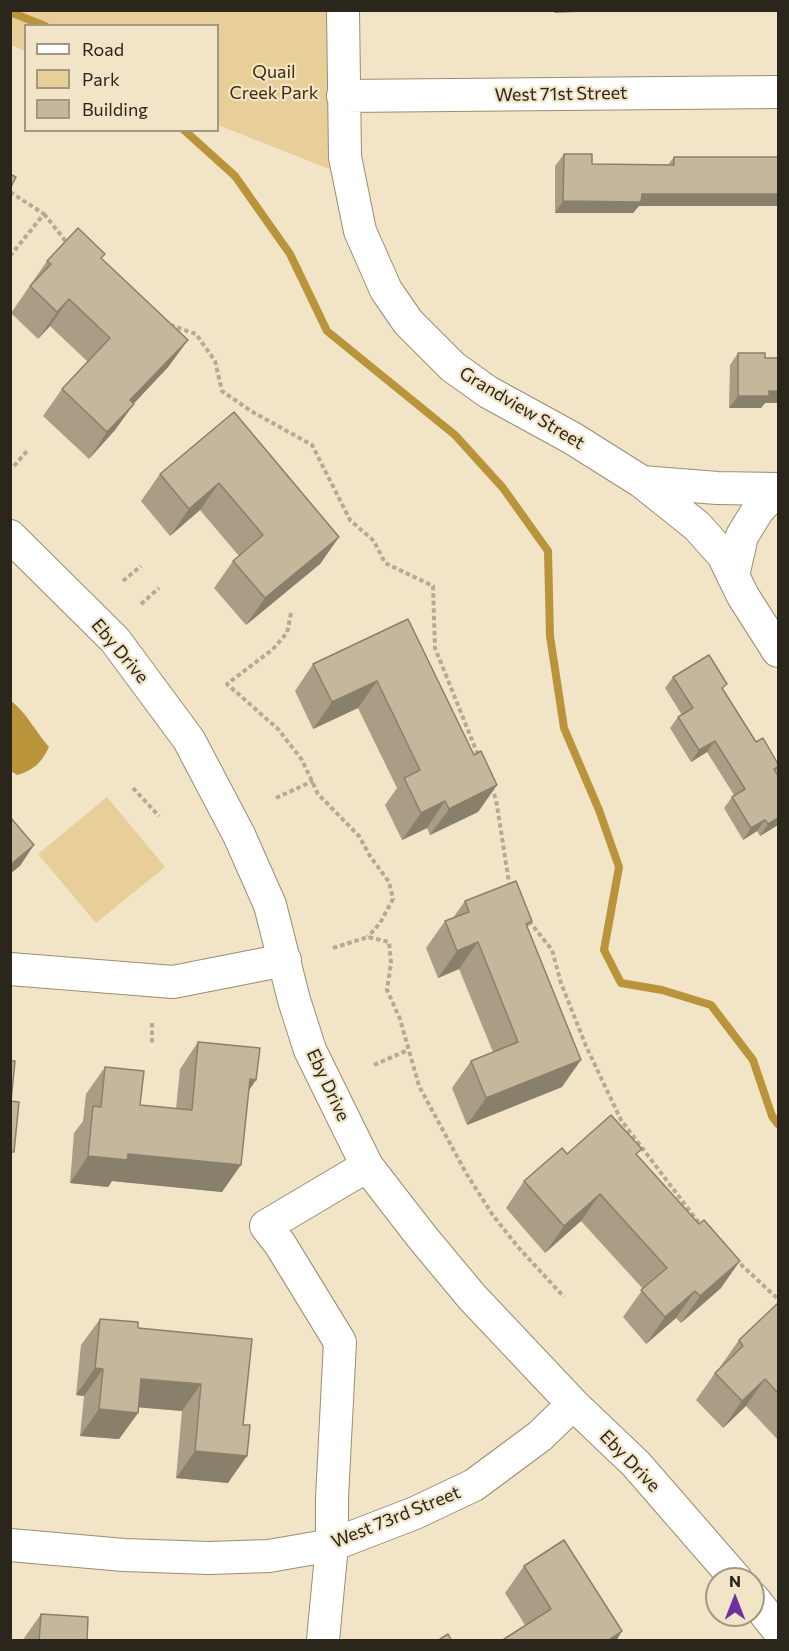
<!DOCTYPE html>
<style>
body{margin:0}
#map{position:relative;width:789px;height:1651px;overflow:hidden;background:#f2e4c7;font-family:Commissioner,sans-serif}
canvas{display:block}
.frame{position:absolute;inset:0;border:12px solid #2b261b;pointer-events:none}
.legend{position:absolute;left:24px;top:24px;width:195px;height:108px;box-sizing:border-box;background:#f2e4c7;border:2px solid #a29882;margin:0;padding:8px 10px;list-style:none;font-size:18px;color:#2b261b}
.legend li{display:flex;align-items:center;gap:12px;height:30px}
.legend b{width:30px;border:2px solid #a29882}
.north{position:absolute;left:705px;top:1567px;width:60px;height:60px;box-sizing:border-box;background:#f2e4c7;border:2px solid #a29882;border-radius:50%;rotate:0deg;font-size:16px;font-weight:700;line-height:24px;text-align:center;color:#2b261b}
.north::after{content:'';display:block;margin:auto;width:21px;height:27px;background:#712fa4;clip-path:polygon(50% 0,100% 100%,50% 72%,0 100%)}
</style>
<div id="map">
<canvas width="789" height="1651"></canvas>
<div class="frame"></div>
<ul class="legend">
<li><b style="height:8px;background:#fff"></b>Road</li>
<li><b style="height:16px;background:#e8ce98"></b>Park</li>
<li><b style="height:16px;background:#c4b79b"></b>Building</li>
</ul>
<div class="north">N</div>
</div>
<script>
const ctx = document.querySelector('canvas').getContext('2d');
ctx.lineJoin = 'round';
function fill(path, color) {
  ctx.fillStyle = color;
  ctx.fill(path, 'evenodd');
}
function strokePath(path, color, width, dash) {
  ctx.strokeStyle = color;
  ctx.lineWidth = width;
  ctx.lineCap = dash ? 'butt' : 'round';
  ctx.setLineDash(dash || []);
  ctx.stroke(path);
}
function label(font, color, halo, rows, align = 'center') {
  ctx.font = font + ' Commissioner,sans-serif';
  ctx.lineWidth = 4.5;
  ctx.setLineDash([]);
  ctx.textBaseline = 'middle';
  ctx.strokeStyle = halo;
  ctx.fillStyle = color;
  for (const [text, x, y, turn = 0] of rows) {
    ctx.save();
    ctx.translate(x, y);
    ctx.rotate((+turn || 0) * Math.PI / 180);
    ctx.textAlign = isNaN(turn) ? turn : align;
    if (halo) ctx.strokeText(text, 0, 0);
    ctx.fillText(text, 0, 0);
    ctx.restore();
  }
}
fill(new Path2D(`
 M10,11H330L332,170L218,125V26H26L25,51L11,45Z
 M107,797L165,867L96,923L38,854Z`), '#e8ce98');
fill(new Path2D(`
 M10,700C27,713 35,731 49,747C42,762 33,771 17,775L11,771Z`), '#ba943a');
strokePath(new Path2D(`
 M10,12L45,26
 M184,130L235,176L290,254L327,331L455,435L503,488L548,551L550,636L564,728L599,810L619,867L604,950L621,983L662,990L711,1005L753,1060L772,1116L778,1124`), '#ba943a', 8);
const minor = new Path2D(`
 M343,10L345,157L360,231L386,290L408,322L453,367L488,392L572,438L642,482L697,526L723,555L743,596L778,651
 M343,96L778,92
 M642,482L717,488L778,489
 M10,536L115,640L189,740L239,835L270,905L294,1000L310,1050L367,1166L422,1237L472,1297L573,1404L636,1464L736,1579
 M733,576L742,536L758,510L778,489
 M10,969L173,982L285,960
 M10,1545L124,1555L209,1558L269,1556L332,1545L415,1513L474,1485L540,1436L573,1404
 M753,1598L778,1630
 M323,1640L332,1545V1498L340,1342L280,1244L266,1226L367,1166`);
strokePath(minor, '#9a8d72', 34);
strokePath(new Path2D(`
 M10,192L44,214L10,256
 M44,214L68,244
 M170,325L196,334L215,361L222,391L251,411L312,445L350,520L374,541L385,563L433,586L435,648L478,755
 M14,466L27,451
 M123,581L141,566
 M141,604L159,588
 M291,613L287,633L272,650L227,684L278,729L302,760L318,794L359,836L370,856L389,882L393,899L380,923L368,937
 M491,787L496,799L510,889
 M133,788L159,816
 M276,798L313,781
 M529,921L552,950L561,983L586,1046L621,1120L702,1227
 M333,948L368,937L389,942L391,963L387,990L400,1019L419,1086L466,1173L492,1214L518,1247L564,1297
 M152,1023V1045
 M374,1065L408,1050
 M735,1259L778,1299`), '#b5aa92', 4, [4.5, 3]);
strokePath(minor, '#fff', 32);
fill(new Path2D(`
 M564,154L592,164L668,165L674,157H778L639,206L633,213H555V166Z
 M102,259L169,366L134,403L115,430L89,459L43,416L62,389L88,362L50,326L38,339L11,313L47,261Z
 M738,353L765,358L778,403H765L761,408H729L730,365Z
 M234,412L339,537L320,564L246,625L214,588L233,561L239,556L200,510L170,536L141,501L160,474Z
 M408,619L474,755L497,785L478,812L430,835L427,828L402,840L385,805L397,788L358,708L313,729L295,691L313,664Z
 M673,677L723,690L756,742L778,764V768L776,772L778,776V825L760,836L757,831L743,840L724,808L732,797L734,795L707,752L691,762L670,728L678,717L682,715L665,688Z
 M465,901L532,921L527,928L562,1087L467,1125L452,1088L471,1061L493,1052L459,969L438,978L426,948L445,921L453,918Z
 M198,1042L249,1092L222,1192L112,1181L108,1187L70,1183L74,1133L83,1121L86,1094L105,1067L140,1105L176,1109L180,1069Z
 M567,1154L637,1156L721,1288L681,1323L676,1318L646,1344L623,1317L643,1289L581,1221L545,1253L506,1208L524,1181Z
 M778,1303V1440L746,1406L723,1428L696,1400L715,1373L720,1368V1367L739,1340Z
 M100,1319L138,1328L252,1339L228,1483L176,1478L182,1411L139,1407L138,1413L119,1439L80,1436L84,1396L76,1395L81,1345Z
 M524,1566L622,1631L616,1641H501L525,1625L505,1593Z
 M41,1614L87,1641H22Z`), '#a99d85');
fill(new Path2D(`
 M556,10H627L554,13Z
 M660,10H700L659,12Z
 M642,194H778V206H639L633,213H555L563,201Z
 M69,299L50,326L38,339L57,312Z
 M188,340L169,366L112,427L130,400Z
 M769,391H778V403H765L761,408H729L738,396Z
 M134,404L115,430L89,459L107,432Z
 M219,483L200,510L170,536L189,509Z
 M339,537L320,564L246,625L265,598Z
 M377,681L358,708L313,729L332,702Z
 M715,741L707,752L691,762L699,750Z
 M497,785L478,812L430,835L449,809Z
 M445,801L427,828L402,840L421,813Z
 M778,818V825L760,836L768,824Z
 M765,820L757,831L743,840L751,828Z
 M34,845L20,866L10,874V865Z
 M478,942L459,969L438,978L457,951Z
 M581,1060L562,1087L467,1125L486,1098Z
 M250,1079L256,1080L238,1107Z
 M128,1154L241,1165L222,1192L112,1181L108,1187L70,1183L88,1156Z
 M600,1194L581,1221L545,1253L564,1226Z
 M740,1261L721,1288L681,1323L700,1296Z
 M695,1291L676,1318L646,1344L665,1317Z
 M95,1368L103,1369L84,1396L76,1395Z
 M141,1379L201,1384L182,1411L122,1406Z
 M765,1379L746,1406L723,1428L742,1401Z
 M99,1409L138,1413L119,1439L80,1436Z
 M195,1451L247,1456L228,1483L176,1478Z
 M622,1631L616,1641H607Z`), '#89806c');
const building = new Path2D(`
 M564,154H592V164L674,165V157H778V194H642L641,202L563,201Z
 M10,174L16,177L10,189Z
 M78,228L105,254L101,258L188,340L130,400L134,404L107,432L62,389L110,338L69,299L57,312L30,286L51,264L47,261Z
 M738,353H765V358H778V391H769V396H738Z
 M234,412L339,537L265,598L233,561L263,535L219,483L189,509L160,474Z
 M408,619L474,755L481,751L497,785L449,809L445,801L421,813L404,778L420,770L377,681L332,702L313,664Z
 M709,655L727,684L722,688L756,742L763,738L778,764V767L774,769L778,776V818L768,824L765,820L751,828L732,797L745,789L715,741L699,750L678,717L693,708L673,677Z
 M10,817L34,845L10,865Z
 M516,881L532,921L526,924L581,1060L486,1098L471,1061L518,1042L478,942L457,951L445,921L469,912L465,901Z
 M198,1042L260,1048L256,1080L250,1079L241,1165L128,1154L127,1160L88,1156L93,1106L101,1107L105,1067L144,1071L140,1105L192,1110Z
 M10,1061H15L11,1101L19,1102L14,1152H10Z
 M611,1115L642,1149L636,1154L699,1224L704,1220L740,1261L700,1296L695,1291L665,1317L641,1290L667,1268L600,1194L564,1226L524,1181L562,1148L567,1154Z
 M778,1303V1393L765,1379L742,1401L715,1373L743,1346L739,1340Z
 M100,1319L138,1322V1328L252,1339L243,1425H250L247,1456L195,1451L201,1384L141,1379L138,1413L99,1409L103,1369L95,1368Z
 M564,1540L622,1631L607,1641H501L551,1609L524,1566Z
 M41,1614L88,1617L87,1641H39Z
 M448,1634L452,1641H437Z`);
fill(building, '#c4b79b');
strokePath(building, '#89806c', 1.5);
label('18px', '#3c2d05', '#f2e4c7', [
 ["Quail",274,72],
 ["Creek Park",274,93]
]);
label('18px', '#2b261b', '#f2e4c7', [
 ["West 71st Street",561,94,-1],
 ["Grandview Street",522,408,31],
 ["Eby Drive",120,651,50],
 ["Eby Drive",328,1085,65],
 ["Eby Drive",630,1461,46],
 ["West 73rd Street",396,1517,-22]
]);
</script>
